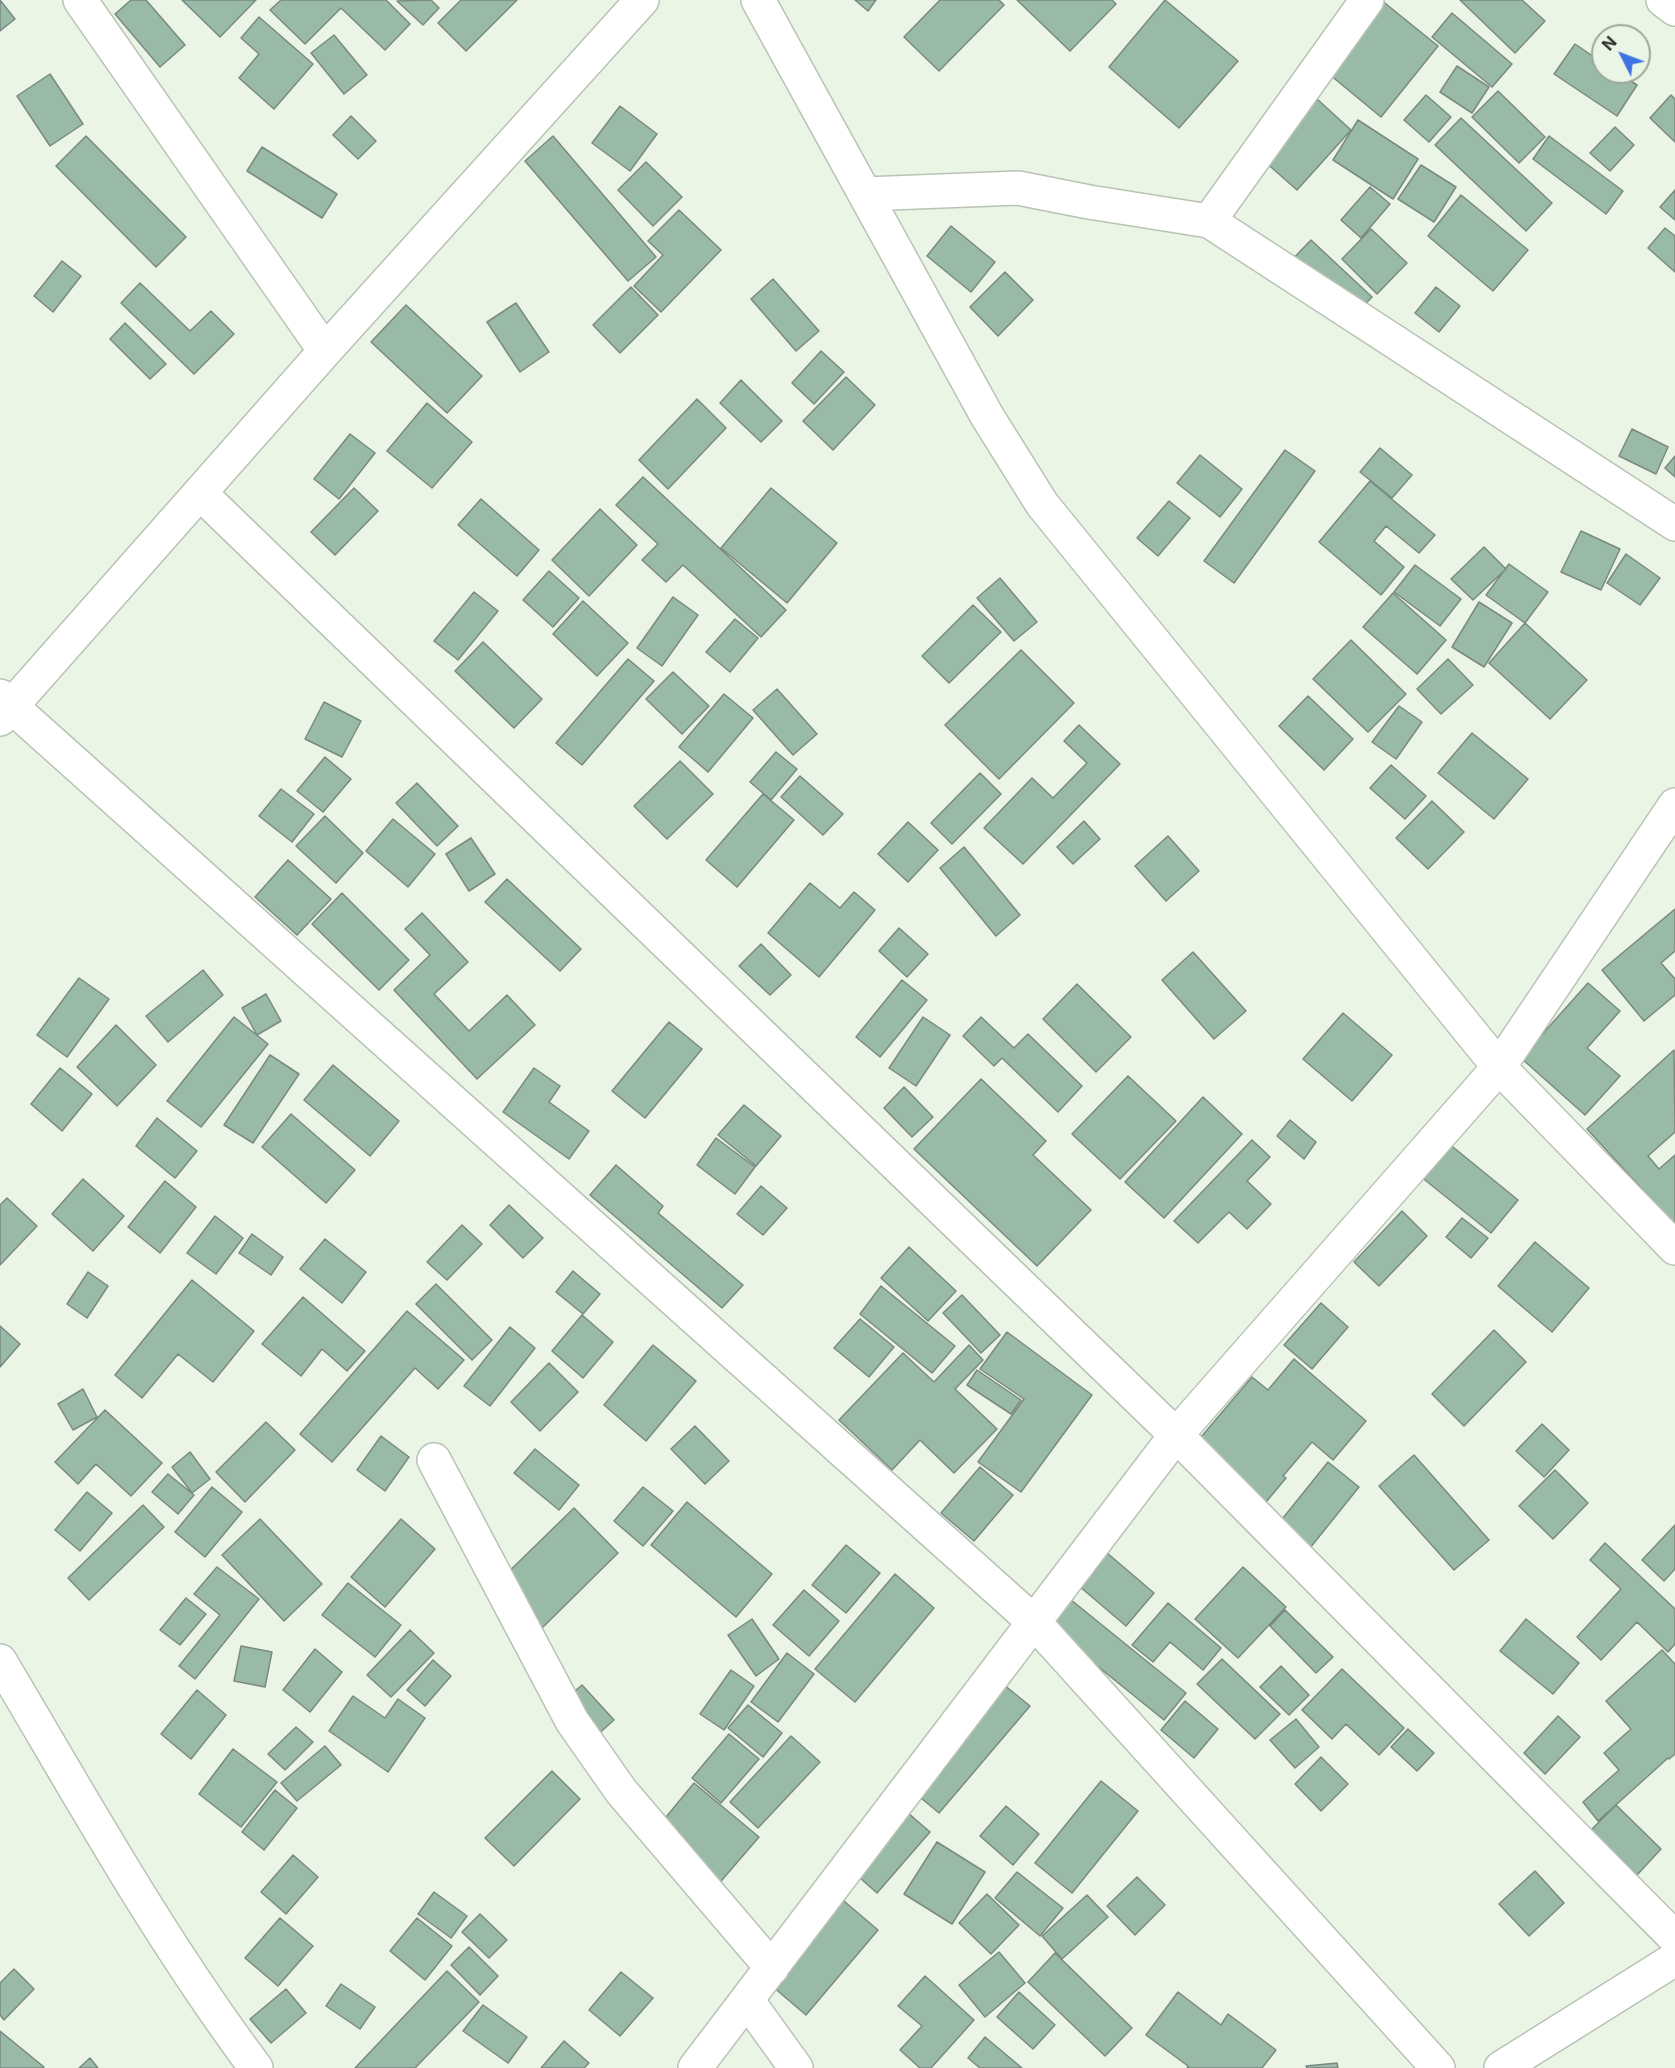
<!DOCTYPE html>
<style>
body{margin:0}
#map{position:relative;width:1675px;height:2068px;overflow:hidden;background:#ebf5e6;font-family:Inter,sans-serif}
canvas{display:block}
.north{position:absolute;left:1591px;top:24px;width:60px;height:60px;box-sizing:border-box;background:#ebf5e6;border:2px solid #9fa79b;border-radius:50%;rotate:312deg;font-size:16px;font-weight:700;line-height:24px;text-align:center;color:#2d312b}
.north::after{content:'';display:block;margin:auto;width:21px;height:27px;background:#3f73e3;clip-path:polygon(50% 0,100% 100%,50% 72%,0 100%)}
</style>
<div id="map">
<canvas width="1675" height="2068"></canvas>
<div class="north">N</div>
</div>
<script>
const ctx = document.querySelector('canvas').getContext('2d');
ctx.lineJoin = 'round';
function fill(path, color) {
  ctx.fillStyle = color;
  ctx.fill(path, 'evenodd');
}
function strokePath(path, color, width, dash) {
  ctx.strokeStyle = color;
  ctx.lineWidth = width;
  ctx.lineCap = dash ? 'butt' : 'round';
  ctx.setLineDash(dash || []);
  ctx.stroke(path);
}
const building = new Path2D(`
 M0,0L15,19L0,31Z
 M131,0H146L185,45L160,67L115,14Z
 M182,0H256L220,37Z
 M281,0H386L410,24L385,50L341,8L305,44L270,10Z
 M431,0L439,8L423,25L397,1Z
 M461,0H517L466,51L438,23Z
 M855,0H876L868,11Z
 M940,0H999L1004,5L939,71L904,37Z
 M1017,0H1112L1116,4L1070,51Z
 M1165,0L1238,61L1179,128L1109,67Z
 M1381,0L1438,46L1381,117L1324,70Z
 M1460,0H1522L1545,21L1515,53Z
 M1452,13L1512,64L1492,87L1432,37Z
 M259,17L313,64L274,109L239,78L259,54L241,38Z
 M334,35L367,75L344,94L311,53Z
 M1575,44L1603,63V72H1617L1637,85L1617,116L1554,74Z
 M1457,66L1489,87L1472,113L1440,92Z
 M50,74L83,124L50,146L17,96Z
 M1498,91L1545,137L1519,163L1472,117Z
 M1426,95L1451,117L1429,142L1404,120Z
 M1671,95L1675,99V142L1650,118Z
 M1317,99L1351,130L1297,190L1263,160Z
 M620,106L657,134L630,171L592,143Z
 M351,116L376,141L358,159L333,135Z
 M1461,118L1552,203L1526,231L1435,145Z
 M1358,120L1418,159L1393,199L1333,160Z
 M1615,127L1634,145L1610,171L1590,153Z
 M86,136L186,237L156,267L56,166Z
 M553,136L656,257L628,281L525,161Z
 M1549,136L1623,191L1606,214L1533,159Z
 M262,147L337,194L322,218L247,171Z
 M646,162L682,197L653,226L618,190Z
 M1421,165L1456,187L1434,222L1398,199Z
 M1370,187L1390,204L1361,238L1341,220Z
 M1675,190V220L1660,207Z
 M1461,195L1528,250L1493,291L1428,236Z
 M679,210L721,250L661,312L634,286L663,255L648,241Z
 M951,226L995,262L971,292L927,256Z
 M1665,228L1675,236V272L1648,248Z
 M1371,229L1407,263L1377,294L1342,259Z
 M1311,240L1372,297L1345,325L1284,268Z
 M62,261L81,276L53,312L34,296Z
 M1005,272L1033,300L998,336L970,307Z
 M773,279L819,331L796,351L751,299Z
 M140,283L190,331L211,311L234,334L194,374L121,303Z
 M631,287L658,315L620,353L593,325Z
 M1436,287L1460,306L1439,332L1415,313Z
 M516,303L549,352L520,372L487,322Z
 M406,305L482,376L447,413L371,342Z
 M125,323L166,364L150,379L110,339Z
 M821,351L844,372L814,404L792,383Z
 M846,377L875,405L833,450L803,421Z
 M741,380L782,421L761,442L720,403Z
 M697,399L726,428L668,489L639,460Z
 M427,403L472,442L432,488L387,451Z
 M1632,429L1668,447L1656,474L1619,456Z
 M350,434L375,453L339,499L314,479Z
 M1380,448L1412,475L1392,498L1360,472Z
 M1285,450L1315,471L1234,583L1204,561Z
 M1200,455L1242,489L1220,517L1177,483Z
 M1675,456V477L1665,468Z
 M643,477L786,610L761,637L683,565L666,582L642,560L658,544L616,505Z
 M1370,481L1435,535L1419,553L1386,526L1374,541L1404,567L1381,595L1319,542Z
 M354,488L378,511L335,555L311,532Z
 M771,488L837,543L787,603L721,548Z
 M481,499L539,550L517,576L458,525Z
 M1169,501L1190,518L1158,556L1137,538Z
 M600,509L637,545L589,596L552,560Z
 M1581,531L1620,549L1601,590L1561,572Z
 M1484,547L1506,569L1473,600L1451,579Z
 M1626,554L1660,578L1640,605L1607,583Z
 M1509,564L1548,592L1525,623L1486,595Z
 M1415,565L1461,599L1440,626L1394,592Z
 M549,571L579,598L553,627L523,600Z
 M1000,578L1037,622L1014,641L977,598Z
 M474,592L498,611L458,660L434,641Z
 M1393,593L1446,640L1417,674L1363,627Z
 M673,597L698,615L662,666L637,648Z
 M583,601L628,643L597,676L553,634Z
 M1479,602L1512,623L1484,667L1452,647Z
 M973,605L1001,632L949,683L922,656Z
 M735,619L758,638L730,672L706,652Z
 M1525,623L1587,680L1550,719L1489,663Z
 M1351,640L1406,694L1368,732L1313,679Z
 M483,642L542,699L514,728L455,671Z
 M1021,650L1074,703L999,779L945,725Z
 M628,659L654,681L582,765L556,743Z
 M1448,659L1473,685L1441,714L1417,689Z
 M673,672L709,706L682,734L646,699Z
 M777,689L817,734L793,755L753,710Z
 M724,694L753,718L708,772L679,747Z
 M1308,696L1353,739L1324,770L1279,726Z
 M324,702L361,721L342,757L305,739Z
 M1399,706L1422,722L1396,759L1372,742Z
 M1079,725L1120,764L1023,864L984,828L1032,778L1053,798L1087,763L1064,741Z
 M1472,733L1528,779L1494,819L1438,773Z
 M776,752L797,769L771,800L750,782Z
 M325,757L351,779L323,812L297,791Z
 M680,761L713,794L667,839L634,806Z
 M1391,765L1426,796L1405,819L1370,788Z
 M980,773L1001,794L952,844L931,823Z
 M800,776L843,814L823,835L781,797Z
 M417,783L458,826L437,846L396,803Z
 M281,789L314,814L292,842L259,816Z
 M763,794L794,820L737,887L706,860Z
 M1432,801L1464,832L1428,869L1396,838Z
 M325,816L363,853L336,883L296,846Z
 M393,819L435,854L408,887L366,851Z
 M1084,821L1100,839L1073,864L1057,847Z
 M908,822L938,850L908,882L878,854Z
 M1168,836L1199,871L1166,901L1135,866Z
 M471,838L495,874L469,891L446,854Z
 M964,847L1020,915L996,936L940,868Z
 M288,860L331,899L297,935L255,897Z
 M507,879L581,949L560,971L485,902Z
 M810,883L840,908L854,892L875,910L819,977L768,933Z
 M342,893L409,960L379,990L312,924Z
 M1675,909V951L1661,963L1675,979V995L1644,1021L1602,970Z
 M422,913L468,962L434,994L469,1031L507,995L535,1025L477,1079L394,990L430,955L405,929Z
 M899,928L928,954L907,977L879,951Z
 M761,944L791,975L770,995L739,966Z
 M1193,952L1246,1011L1214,1039L1162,980Z
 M203,970L223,995L168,1042L146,1016Z
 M79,978L109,999L67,1057L37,1035Z
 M902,980L927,1000L880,1057L856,1037Z
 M1588,983L1620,1011L1587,1048L1620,1076L1585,1115L1521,1058Z
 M1077,984L1131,1037L1096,1072L1043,1019Z
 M266,994L281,1021L257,1035L242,1008Z
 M1343,1013L1392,1055L1352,1101L1303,1059Z
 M234,1017L268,1044L201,1127L167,1101Z
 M923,1017L950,1035L916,1086L889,1068Z
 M981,1017L1014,1048L1028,1034L1082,1086L1058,1112L1002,1058L994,1066L963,1036Z
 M669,1022L702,1049L645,1118L612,1091Z
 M116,1025L156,1065L117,1106L77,1067Z
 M1674,1050L1675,1132L1648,1156L1659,1169L1675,1155V1222L1673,1223L1587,1129Z
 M270,1055L299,1074L253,1143L224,1125Z
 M333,1065L399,1121L370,1156L304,1100Z
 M60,1068L92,1094L62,1131L31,1104Z
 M534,1068L560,1086L549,1102L589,1131L569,1159L503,1112Z
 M1128,1076L1176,1121L1120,1179L1072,1134Z
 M981,1079L1046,1141L1033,1155L1091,1210L1037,1266L914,1149Z
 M904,1087L933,1117L912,1137L884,1108Z
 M1203,1097L1242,1134L1164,1218L1125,1182Z
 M744,1105L781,1136L756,1166L718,1135Z
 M291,1114L355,1170L326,1203L262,1147Z
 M157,1118L197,1151L175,1178L136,1146Z
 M1290,1120L1316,1142L1304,1159L1277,1136Z
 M716,1138L755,1167L735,1194L697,1165Z
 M1252,1140L1270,1157L1247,1181L1271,1204L1247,1229L1229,1212L1198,1243L1174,1221Z
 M1448,1143L1518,1200L1491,1233L1420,1176Z
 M616,1165L663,1206L658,1213L743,1285L722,1308L590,1195Z
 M83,1179L124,1216L93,1251L52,1214Z
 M165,1181L196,1207L160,1253L128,1227Z
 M761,1186L787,1208L763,1235L737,1214Z
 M7,1198L37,1226L0,1265V1205Z
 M509,1205L543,1238L523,1258L490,1225Z
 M1402,1211L1427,1236L1379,1286L1354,1262Z
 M215,1216L243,1238L216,1274L187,1253Z
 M1462,1218L1488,1238L1471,1258L1446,1237Z
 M462,1225L482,1244L447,1280L427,1262Z
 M252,1234L283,1257L271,1275L239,1253Z
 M325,1239L366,1272L342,1303L300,1269Z
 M1535,1242L1589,1288L1552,1332L1498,1286Z
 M909,1247L956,1291L928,1321L881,1278Z
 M573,1271L600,1294L583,1314L556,1292Z
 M88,1272L108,1286L87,1318L67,1304Z
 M192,1280L254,1331L213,1382L178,1354L142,1398L115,1375Z
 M436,1284L492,1340L472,1360L416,1304Z
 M881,1286L955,1346L932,1373L860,1314Z
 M962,1295L1000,1335L981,1353L943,1313Z
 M303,1297L365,1351L347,1371L322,1349L301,1376L262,1344Z
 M1321,1303L1348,1327L1312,1369L1284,1345Z
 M407,1311L464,1360L438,1389L415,1368L332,1462L300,1434Z
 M582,1315L613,1342L583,1378L552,1351Z
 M860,1319L894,1347L869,1377L834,1348Z
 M0,1326L20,1344L0,1367Z
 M510,1327L535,1348L490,1406L464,1386Z
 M1494,1330L1526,1362L1464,1426L1432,1394Z
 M1007,1332L1092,1395L1021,1492L978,1462L1024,1399L980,1369Z
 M653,1345L696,1381L646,1441L604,1405Z
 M969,1345L983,1360L955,1389L997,1429L954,1473L920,1440L892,1470L839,1420L903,1353L934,1382Z
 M1294,1359L1366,1421L1333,1460L1312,1442L1283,1476L1286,1478L1266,1502L1196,1443L1252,1377L1268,1390Z
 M549,1363L578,1392L540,1431L511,1402Z
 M977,1370L1021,1400L1011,1414L967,1385Z
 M83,1389L97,1417L73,1430L58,1404Z
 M105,1410L162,1463L131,1496L96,1464L78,1484L55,1462Z
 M266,1422L295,1450L245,1502L216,1472Z
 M1542,1424L1569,1450L1544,1477L1516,1451Z
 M695,1426L729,1461L705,1484L671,1449Z
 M381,1436L409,1457L385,1491L357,1470Z
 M535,1449L579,1485L559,1510L514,1473Z
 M190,1452L210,1479L192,1493L172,1467Z
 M1414,1455L1489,1540L1454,1570L1379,1486Z
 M1328,1462L1359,1487L1310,1548L1279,1523Z
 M980,1467L1013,1495L974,1541L941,1513Z
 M1555,1470L1588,1503L1553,1539L1519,1506Z
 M168,1474L194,1495L178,1514L152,1492Z
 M212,1487L242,1512L205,1557L175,1532Z
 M643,1487L673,1511L643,1546L614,1521Z
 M87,1492L112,1513L80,1551L55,1530Z
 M687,1502L772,1574L736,1617L651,1545Z
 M143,1505L164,1527L89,1600L68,1578Z
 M574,1508L618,1553L536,1634L491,1589Z
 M260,1519L322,1584L284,1621L222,1555Z
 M401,1519L435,1549L385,1607L351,1577Z
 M1675,1525V1569L1664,1581L1642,1560Z
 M1093,1541L1154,1593L1126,1626L1065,1574Z
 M1605,1543L1675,1609V1644L1668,1652L1637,1622L1601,1660L1577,1637L1621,1589L1590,1560Z
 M846,1545L880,1573L846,1613L812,1585Z
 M217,1567L259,1599L195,1679L179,1666L220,1615L194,1594Z
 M1243,1567L1286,1607L1238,1658L1195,1619Z
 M895,1574L934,1608L855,1702L815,1669Z
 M348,1583L401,1625L375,1657L322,1615Z
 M804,1590L839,1621L809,1656L773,1625Z
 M1060,1591L1186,1693L1164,1720L1038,1618Z
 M186,1598L206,1614L180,1645L160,1630Z
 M1168,1603L1221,1648L1203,1670L1170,1642L1153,1662L1132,1645Z
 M1285,1610L1333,1657L1316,1673L1270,1626Z
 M752,1619L779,1659L756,1676L728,1635Z
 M1526,1619L1579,1663L1553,1694L1500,1651Z
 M410,1630L434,1653L391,1697L367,1675Z
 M241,1646L272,1652L265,1687L234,1681Z
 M315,1649L342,1672L310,1712L283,1690Z
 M1662,1650L1675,1664V1754L1669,1759L1668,1758L1598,1821L1583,1802L1619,1770L1604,1753L1631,1729L1606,1701Z
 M787,1653L814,1674L778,1722L751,1702Z
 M1222,1659L1280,1714L1255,1739L1197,1684Z
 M433,1660L451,1676L425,1706L407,1690Z
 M1281,1666L1309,1695L1289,1715L1260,1687Z
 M1342,1669L1404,1728L1379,1755L1346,1724L1332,1739L1302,1710Z
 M731,1670L754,1686L724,1730L700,1714Z
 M993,1676L1030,1706L939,1813L903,1783Z
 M582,1685L614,1720L586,1745L555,1708Z
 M197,1690L226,1715L191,1759L161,1734Z
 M353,1696L385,1718L398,1699L425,1718L388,1772L329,1731Z
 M1185,1701L1218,1729L1194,1758L1161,1730Z
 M748,1705L782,1733L763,1757L728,1728Z
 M1558,1716L1580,1737L1545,1774L1524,1753Z
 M1296,1719L1319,1747L1295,1768L1270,1740Z
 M296,1727L313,1742L285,1770L268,1754Z
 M1408,1729L1434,1753L1417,1771L1391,1747Z
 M729,1734L759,1759L721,1803L692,1778Z
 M791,1736L820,1762L758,1828L730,1802Z
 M325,1746L341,1765L297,1801L281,1783Z
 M233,1749L277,1782L241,1827L199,1794Z
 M1321,1757L1348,1784L1321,1811L1295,1784Z
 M552,1771L580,1799L514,1866L485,1838Z
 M1101,1781L1138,1811L1072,1893L1035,1863Z
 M694,1783L759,1837L716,1887L653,1833Z
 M275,1790L297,1808L264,1850L242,1832Z
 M893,1800L930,1832L877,1893L841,1861Z
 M1616,1805L1661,1849L1637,1875L1591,1830Z
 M1006,1806L1039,1834L1013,1865L980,1836Z
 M937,1842L985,1872L952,1924L904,1894Z
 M293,1855L318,1877L286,1914L261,1892Z
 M1535,1871L1564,1903L1529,1936L1499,1904Z
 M1017,1872L1063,1908L1040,1936L995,1898Z
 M1137,1877L1165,1905L1135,1935L1107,1906Z
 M831,1890L878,1930L806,2015L759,1975Z
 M434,1892L467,1916L451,1938L418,1914Z
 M987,1894L1019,1925L991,1954L959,1923Z
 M1087,1895L1108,1917L1062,1959L1042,1936Z
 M480,1914L507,1940L489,1958L462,1932Z
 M280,1918L313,1946L278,1986L245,1958Z
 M417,1918L452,1946L425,1980L390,1951Z
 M469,1947L498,1976L480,1995L451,1965Z
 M999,1952L1025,1983L985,2017L959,1985Z
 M1055,1953L1132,2028L1105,2056L1028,1982Z
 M14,1969L34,1989L4,2020L0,2015V1983Z
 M447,1971L479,2002L415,2068H355Z
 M621,1972L653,1998L620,2036L589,2010Z
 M925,1976L974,2020L931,2068H920L900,2050L922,2026L898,2006Z
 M341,1984L375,2007L360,2029L326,2006Z
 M286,1989L306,2013L271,2043L250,2019Z
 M1019,1992L1055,2025L1033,2049L997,2017Z
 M1178,1992L1221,2025L1228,2014L1276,2050L1262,2068H1187L1188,2066L1146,2035Z
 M483,2005L527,2037L508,2063L463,2031Z
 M0,2031L44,2067L42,2068H0Z
 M985,2037L1022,2068H980L968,2058Z
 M564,2041L589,2063L584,2068H541Z
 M90,2058L98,2068H79Z
 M1337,2063L1338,2068H1307L1306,2066Z`);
fill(building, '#9abaa8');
strokePath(building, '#7a8a81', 1.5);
const minor = new Path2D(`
 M80,0L325,351
 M758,0L987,416L1042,504L1499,1067L1675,1248
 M1663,0L1675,9
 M865,194L1018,188L1089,202L1209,221L1675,524
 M1209,221L1367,0
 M200,493L1176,1435L1675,1938
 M0,696L1034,1622L1438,2068
 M0,719L325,351L642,0
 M434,1460L572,1721L621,1791L772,1968
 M0,1661C82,1799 160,1940 256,2068
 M747,2000L796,2068
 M695,2068L1176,1435L1499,1067L1675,805
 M1501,2068L1675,1959`);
strokePath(minor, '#b9c3b4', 36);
strokePath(minor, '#fff', 33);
</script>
